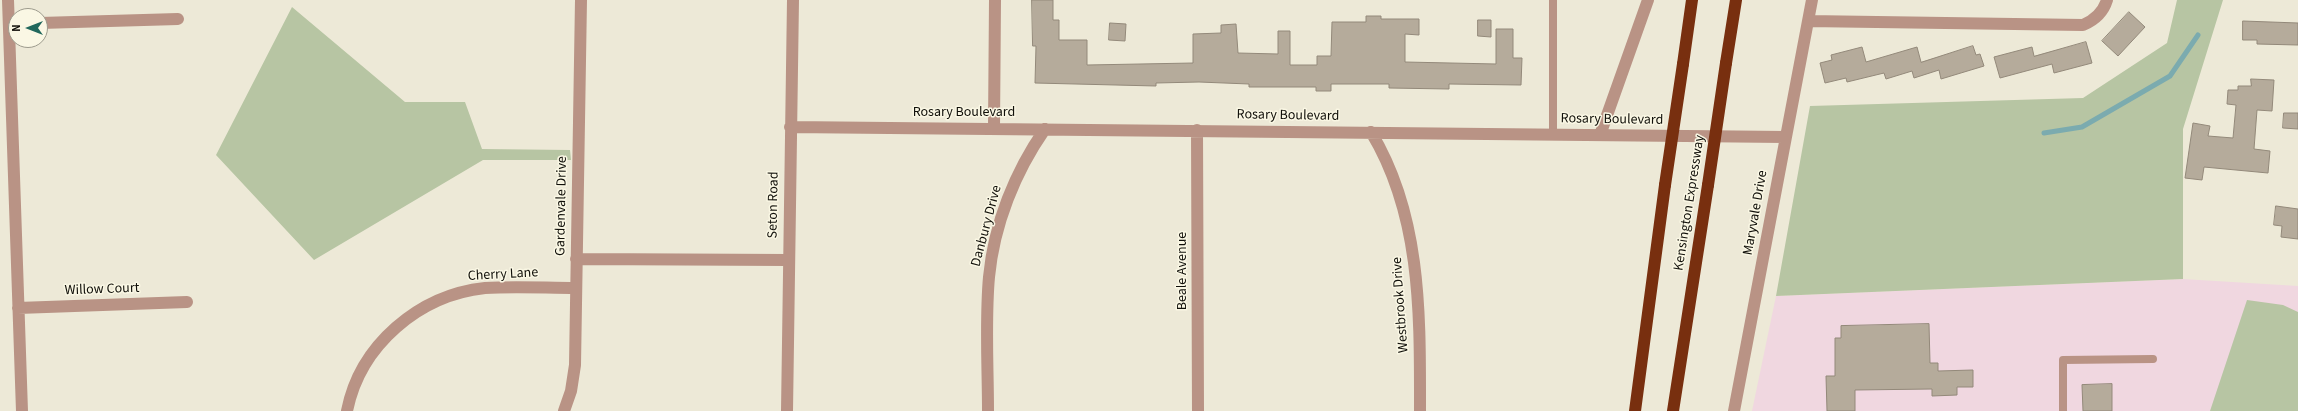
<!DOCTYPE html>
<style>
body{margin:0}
#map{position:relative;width:2298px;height:411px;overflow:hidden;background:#ede9d7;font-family:"Source Sans 3",sans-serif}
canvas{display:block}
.north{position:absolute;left:8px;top:8px;width:40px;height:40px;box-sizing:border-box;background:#faf7e4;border:1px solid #9c9a8c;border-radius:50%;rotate:270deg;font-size:11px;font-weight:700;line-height:16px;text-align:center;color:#100f09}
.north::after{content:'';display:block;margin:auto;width:14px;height:18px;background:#21685c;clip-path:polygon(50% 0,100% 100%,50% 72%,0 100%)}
</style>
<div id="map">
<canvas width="2298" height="411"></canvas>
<div class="north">N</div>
</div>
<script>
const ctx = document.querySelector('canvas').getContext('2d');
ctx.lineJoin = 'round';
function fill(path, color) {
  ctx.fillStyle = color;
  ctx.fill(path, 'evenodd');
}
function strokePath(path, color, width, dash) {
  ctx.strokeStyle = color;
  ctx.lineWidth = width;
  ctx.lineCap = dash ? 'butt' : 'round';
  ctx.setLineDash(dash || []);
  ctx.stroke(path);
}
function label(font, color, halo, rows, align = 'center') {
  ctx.font = font + ' "Source Sans 3",sans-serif';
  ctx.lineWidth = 3;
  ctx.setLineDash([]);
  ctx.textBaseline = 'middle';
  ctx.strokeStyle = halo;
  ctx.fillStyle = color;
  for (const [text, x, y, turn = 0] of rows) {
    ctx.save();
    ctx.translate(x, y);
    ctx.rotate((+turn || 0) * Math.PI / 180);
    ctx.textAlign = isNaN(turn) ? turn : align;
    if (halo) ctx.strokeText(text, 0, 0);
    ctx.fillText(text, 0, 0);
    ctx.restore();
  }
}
fill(new Path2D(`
 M2183,279L2298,286V411H1752L1776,296Z`), '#f0d7e0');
fill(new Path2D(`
 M2177,0H2223L2183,129V279L1776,296L1810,106L2083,98L2167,43Z
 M292,7L405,102H465L482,149L570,150L571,160H483L314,260L216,155Z
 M2247,300L2283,305L2298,312V411H2210Z`), '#b7c5a3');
strokePath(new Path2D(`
 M2044,133L2082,127L2170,76L2198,35`), '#7babaf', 5);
const building = new Path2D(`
 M1032,0H1053V20H1059V40H1087V65L1193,63V34L1221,33V25L1236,24L1238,53L1278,54V31H1290V65H1317V56H1331L1332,22H1366V16H1381V19H1419V35L1405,34V62L1496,64V29H1513V58H1522L1521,85L1449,84V89L1389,88V84H1331V91H1316V87H1249V84L1199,82L1156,83V86L1035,83L1036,46H1033Z
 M2129,12L2145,27L2118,56L2102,41Z
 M1478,20H1491V37L1478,36Z
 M2243,21L2298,23V45L2257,44V40H2243Z
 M1110,23L1126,24L1125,41L1109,40Z
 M2086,42L2092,63L2054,73L2052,64L2000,78L1994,57L2032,47L2034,56Z
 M1973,46L1976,55L1980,54L1984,66L1941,79L1939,70L1914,78L1912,71L1886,79L1884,73L1847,82L1846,78L1825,83L1820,63L1832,60L1831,55L1862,47L1866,62L1917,47L1921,62Z
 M2251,79L2274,80L2272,111L2257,110L2254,149L2270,151L2268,173L2204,167L2202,180L2185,178L2193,123L2210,126L2208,136L2233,138L2236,105L2227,104L2228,90H2238V86H2251Z
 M2284,113H2298V129L2283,128Z
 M2276,206L2298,209V239L2281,237L2282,226L2274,225Z
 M1929,324L1930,363H1938V371L1973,370V387H1957V395L1932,396V389L1855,390V411H1827L1826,376H1835V338H1841V326Z
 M2112,384V411H2083L2082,385Z`);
fill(building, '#b5ab9b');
strokePath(building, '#93897a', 1);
strokePath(new Path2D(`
 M1553,135V0
 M2063,411V360L2153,359`), '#b99385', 8);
strokePath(new Path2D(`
 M8,0L22,411
 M1808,21L2083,25C2095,20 2103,13 2107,0
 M40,23L178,19
 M790,127L1785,137
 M994,128L995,0
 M1197,130L1198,411
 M1371,132C1422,216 1420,316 1420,411
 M1600,135L1648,0
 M576,259L788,260
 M18,308L187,302
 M347,411C360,345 419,295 485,288C515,286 546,288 576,288
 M564,411L571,391L575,365L581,0
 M787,411L793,0
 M988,411C988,367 985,321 989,277C994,224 1015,172 1045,129
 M1734,411L1812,0`), '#b99385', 12);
strokePath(new Path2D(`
 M1726,63L1736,0
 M1683,64L1692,0
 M1635,411L1665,185
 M1673,411L1708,185`), '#782f0f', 12);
strokePath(new Path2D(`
 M1665,185L1683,64
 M1708,185L1726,63`), '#782f0f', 12);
label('14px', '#100f09', '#faf7e4', [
 ["Rosary Boulevard",964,113],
 ["Rosary Boulevard",1288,116,1],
 ["Rosary Boulevard",1612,120,1],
 ["Kensington Expressway",1690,203,-81],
 ["Seton Road",774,205,-89],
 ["Gardenvale Drive",562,206,-89],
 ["Maryvale Drive",1756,213,-80],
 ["Danbury Drive",987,226,-75],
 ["Beale Avenue",1183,271,-90],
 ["Cherry Lane",503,275,-3],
 ["Willow Court",102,290,-2],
 ["Westbrook Drive",1401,305,-94]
]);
</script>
